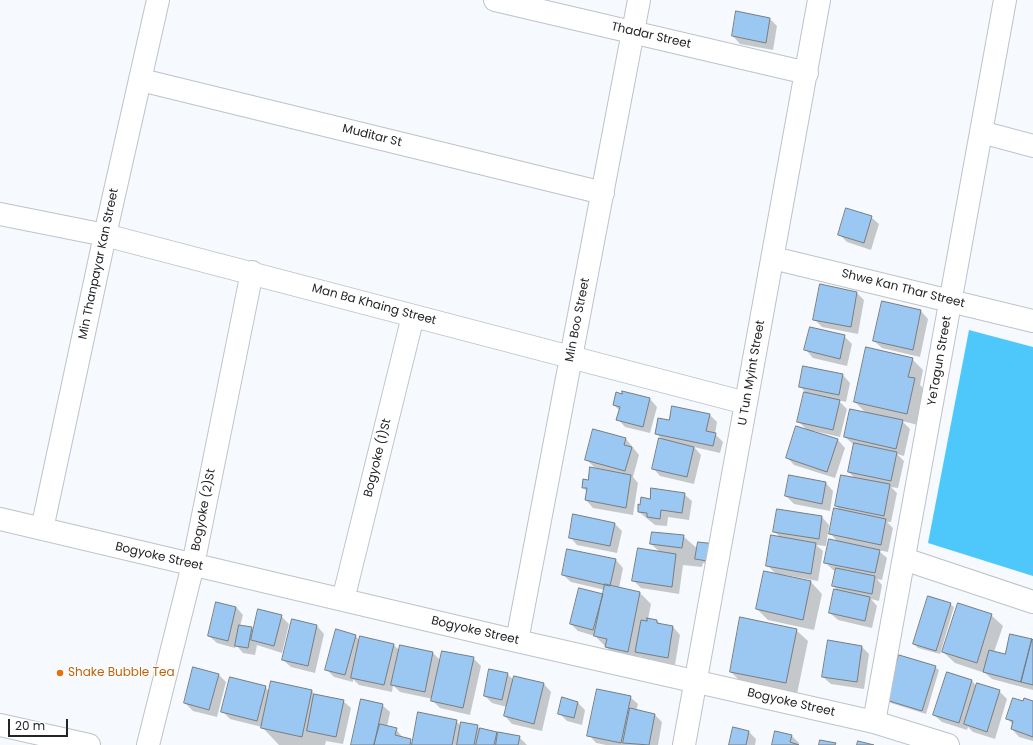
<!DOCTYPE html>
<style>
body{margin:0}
#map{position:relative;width:1033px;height:745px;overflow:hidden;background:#f6fafe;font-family:Poppins,sans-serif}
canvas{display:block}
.scale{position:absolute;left:8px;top:719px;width:60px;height:18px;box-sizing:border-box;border:2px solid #232528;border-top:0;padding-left:5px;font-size:12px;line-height:14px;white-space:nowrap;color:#232528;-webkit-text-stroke:3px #fff;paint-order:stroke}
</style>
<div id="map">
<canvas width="1033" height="745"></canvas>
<div class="scale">20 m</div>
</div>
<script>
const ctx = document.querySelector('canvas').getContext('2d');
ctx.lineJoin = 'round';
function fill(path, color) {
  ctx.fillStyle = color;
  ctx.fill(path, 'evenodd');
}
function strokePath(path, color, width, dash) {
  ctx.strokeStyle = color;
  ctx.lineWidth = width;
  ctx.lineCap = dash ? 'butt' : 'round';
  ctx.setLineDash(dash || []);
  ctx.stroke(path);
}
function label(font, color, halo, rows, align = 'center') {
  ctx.font = font + ' Poppins,sans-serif';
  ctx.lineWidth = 3;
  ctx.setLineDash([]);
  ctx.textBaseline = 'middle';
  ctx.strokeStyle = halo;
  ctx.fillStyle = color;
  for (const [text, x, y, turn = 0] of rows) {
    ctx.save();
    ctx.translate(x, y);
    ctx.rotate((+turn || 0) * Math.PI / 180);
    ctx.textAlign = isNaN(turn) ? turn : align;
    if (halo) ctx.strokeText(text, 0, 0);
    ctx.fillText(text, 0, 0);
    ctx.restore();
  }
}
fill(new Path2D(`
 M969,330L1033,347V576L928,543Z`), '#4ec7fb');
fill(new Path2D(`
 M770,19L777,26L773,50L740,44L733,36Z
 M871,217L879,224L871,250L847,242L840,235Z
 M857,293L864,300L858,334L822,327L814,319Z
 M882,303L921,311L928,319L920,357L882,348L874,341Z
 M844,336L852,344L847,366L813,358L806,350Z
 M912,359L923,370L920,385L926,391L918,425L902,421L910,429L904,456L897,454L904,461L898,488L891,487L897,493L891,522H887L893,528L888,552L878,550L887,558L882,580L877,579L882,585L879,601L871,599L877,606L872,628L838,620L830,613L839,591L833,586L836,571L833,570L825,562L838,542L830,533L841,511L836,506L855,479L849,472L854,445L845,437L867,414L855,402Z
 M843,375L850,383L846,402L838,400L847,409L840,437L814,431V432L838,440L845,448L835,478L794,465L787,457L807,430L798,421L805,392L800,386Z
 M650,399L657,407L650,433L625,427L618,419L620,411L614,405Z
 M710,415L717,422L715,434L723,442L720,453L694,447L701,455L694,484L660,476L653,468L663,440L656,433L670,422Z
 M594,430L626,439L639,455L633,477L638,483L633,515L593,508L586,500L587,492L583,487L601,469L594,467L586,459Z
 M790,476L826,483L833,491L830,511L794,504L786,496Z
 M684,494L692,501L689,520L668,517L667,526L655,525L639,512L651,500Z
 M778,510L822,517L829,525L826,546L816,545L823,551L818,581L785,575L784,576L811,582L822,594L814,630L768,620L757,609L777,575L767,565L780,537L775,532Z
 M614,523L622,531L617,553L577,545L570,537Z
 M683,536L716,565L703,563L702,567L683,565L679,594L641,588L634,581L660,552L651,544Z
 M616,560L623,568L619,588L640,593L651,604L648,619L657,621L662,625L673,627L680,635L675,665L644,659L640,656L639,663L617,658L595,636L578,631L571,624L602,595L603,597L605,590L571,582L563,575Z
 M950,604L954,607L940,654L918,648L914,644Z
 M236,607L243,615L240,626L252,628L254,631L281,616L289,624L282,653L257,645L255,655L243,653L236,645L235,648L217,643L209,636Z
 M991,615L1003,626L994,652L1005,655L1033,641V690L992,679L985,673L955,663L943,652Z
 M293,620L317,626L324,634L315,673L291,667L283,660Z
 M796,630L808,641L797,694L742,683L731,672Z
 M355,635L360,641L393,644L400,651V646L433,653L441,661L473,658L481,666L470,715L440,708L433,701V699L400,692L393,685L392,692L359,685L353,679V682L334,677L326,669Z
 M862,647L869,654L864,689L831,684L823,677Z
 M935,667L939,670L926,714L891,703L887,700Z
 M947,673L972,681L977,686L999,691L1007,699L995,739L973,732L968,727L967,730L942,722L934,715Z
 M218,674L226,682L217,717L193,711L185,703Z
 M507,674L514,680V677L544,684L551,692L542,731L512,724L505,716L507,707L492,703L485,696Z
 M265,687L270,692L312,691L315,695L343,701L351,708L343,744L326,741L325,745H279L262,727L230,719L222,711Z
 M630,697L638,704L636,711L655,715L662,722L658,745H606L596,743L589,735Z
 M563,698L578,703L585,710L582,725L567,721L559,713Z
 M1033,702V741L1019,737L1012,729L1013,725L1007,718L1024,703Z
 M382,705L390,712L387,727L396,729L403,738L413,743L456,721L461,726H477L480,729L499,735L519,737L527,745H352Z
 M734,728L749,732L756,739L755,745H730Z
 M792,736L799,743V745H773Z`), '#0003');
const building = new Path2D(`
 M736,11L770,18L766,43L732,36Z
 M846,208L872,216L864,243L838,235Z
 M820,284L857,292L851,327L813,320Z
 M882,301L921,310L913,350L873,341Z
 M810,327L845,335L840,359L804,350Z
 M866,347L913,358L908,377L915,378L907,414L854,402Z
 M803,366L843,374L839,395L799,387Z
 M622,391L650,398L643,427L616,420L620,407L613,405L616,392L622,394Z
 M804,392L840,400L833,430L797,422Z
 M672,406L710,414L706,431L716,433L713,446L655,434L658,418L669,420Z
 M850,409L903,420L896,449L844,437Z
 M796,426L838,439L827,472L786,458Z
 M593,429L626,438L624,445L632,447L625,471L585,460Z
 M659,438L694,447L687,477L652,469Z
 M854,443L897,452L891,481L848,472Z
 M590,467L631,475L626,508L585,500L587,488H582L583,479L588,480Z
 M789,475L826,482L822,504L785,496Z
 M841,475L890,484L884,516L835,506Z
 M651,488L685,493L682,513L661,510L660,519L647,517V513L638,512V504L640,505L641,497L650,499Z
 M834,508L886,519L881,545L829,534Z
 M777,509L822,516L819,539L773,532Z
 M573,514L615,523L610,546L569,538Z
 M652,532L684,535L682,548L650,544Z
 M771,535L816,543L811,574L766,566Z
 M829,539L880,550L875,573L824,563Z
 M698,542L716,544L713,562L695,559Z
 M638,548L676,554L672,587L632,581Z
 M567,549L616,559L610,586L562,575Z
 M836,568L875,576L872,594L832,586Z
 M764,571L811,581L803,620L756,609Z
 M605,584L640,592L628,652L605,647L607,639L594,636Z
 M579,588L603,594L593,630L570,624Z
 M834,589L870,597L865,621L829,613Z
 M928,596L951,603L936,651L913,644Z
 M216,602L236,607L228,641L208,636Z
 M958,603L992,614L977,663L942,652Z
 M258,609L282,615L274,646L251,640Z
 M740,617L797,629L786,683L730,672Z
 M647,618L657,620V623L673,626L668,658L635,652L641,620L647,621Z
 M292,619L317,625L308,666L282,660Z
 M239,625L252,627L248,648L235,646Z
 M336,629L356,635L345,675L325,670Z
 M1010,634L1032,639L1021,682L983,672L989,650L1005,654Z
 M360,636L394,644L384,685L351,678Z
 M1032,639L1033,640V685L1021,682Z
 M828,640L862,646L857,682L822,677Z
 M400,645L433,652L425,692L391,685Z
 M442,651L474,657L463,708L431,701Z
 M899,655L936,666L922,711L886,700Z
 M193,667L219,674L209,710L184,703Z
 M489,669L508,673L502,700L484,696Z
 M947,672L972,680L959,723L933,715Z
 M514,676L544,683L534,724L504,716Z
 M230,677L266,686L257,721L221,712Z
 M271,681L312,690L302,737L261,728Z
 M977,683L1000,690L987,732L964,724Z
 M597,689L631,696L621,743L587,736Z
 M314,694L344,700L336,737L307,731Z
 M562,697L578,702L574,718L558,714Z
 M1013,698L1023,701L1024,698L1033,701V737L1011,729L1013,721L1006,719Z
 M361,699L383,704L374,745H351Z
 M630,708L655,714L649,745L623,743Z
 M418,712L457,720L452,745H412Z
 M461,722L478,725L474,745H457Z
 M380,724L397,728L395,735L411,739L410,745H374Z
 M733,727L749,731L746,745H729Z
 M480,728L497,732L494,745H476Z
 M775,731L792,735L790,742L799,745H772Z
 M498,732L520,736L518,745H496Z
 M820,740L836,743L835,745H819Z
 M858,741L874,745H857Z`);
fill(building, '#9ac8f2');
strokePath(building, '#767d83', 1);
const minor = new Path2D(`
 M495,0L807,73
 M141,80L603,193
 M981,132L1033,146
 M0,214L105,235L746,403
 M773,258L1033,321
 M0,519L517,641L874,722L948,745
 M42,529L105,235L158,0
 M904,559L1033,602
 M343,600L413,316
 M517,641L639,0
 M874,722L1005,0
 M148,745L193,565L252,272
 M684,745L819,0`);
const major = new Path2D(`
 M0,725L89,745`);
strokePath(minor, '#bcc3c9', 24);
strokePath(major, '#bcc3c9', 24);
strokePath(minor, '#fff', 22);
strokePath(major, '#fff', 22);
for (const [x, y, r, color] of [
 [60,673,4,"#e8710a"]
]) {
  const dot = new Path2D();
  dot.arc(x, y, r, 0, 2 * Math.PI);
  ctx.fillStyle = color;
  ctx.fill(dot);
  strokePath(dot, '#fff', 1.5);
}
label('12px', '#232528', '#fff', [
 ["Thadar Street",651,36,13],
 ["Muditar St",372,136,14],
 ["Min Thanpayar Kan Street",99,264,-78],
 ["Shwe Kan Thar Street",903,289,14],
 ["Man Ba Khaing Street",374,305,15],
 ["Min Boo Street",578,320,-79],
 ["YeTagun Street",940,361,-80],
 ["U Tun Myint Street",752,373,-80],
 ["Bogyoke (1)St",378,458,-76],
 ["Bogyoke (2)St",204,510,-79],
 ["Bogyoke Street",159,557,13],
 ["Bogyoke Street",475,631,13],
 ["Bogyoke Street",791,703,13]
]);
label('12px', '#c56008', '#fff', [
 ["Shake Bubble Tea",68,673]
], 'left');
</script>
